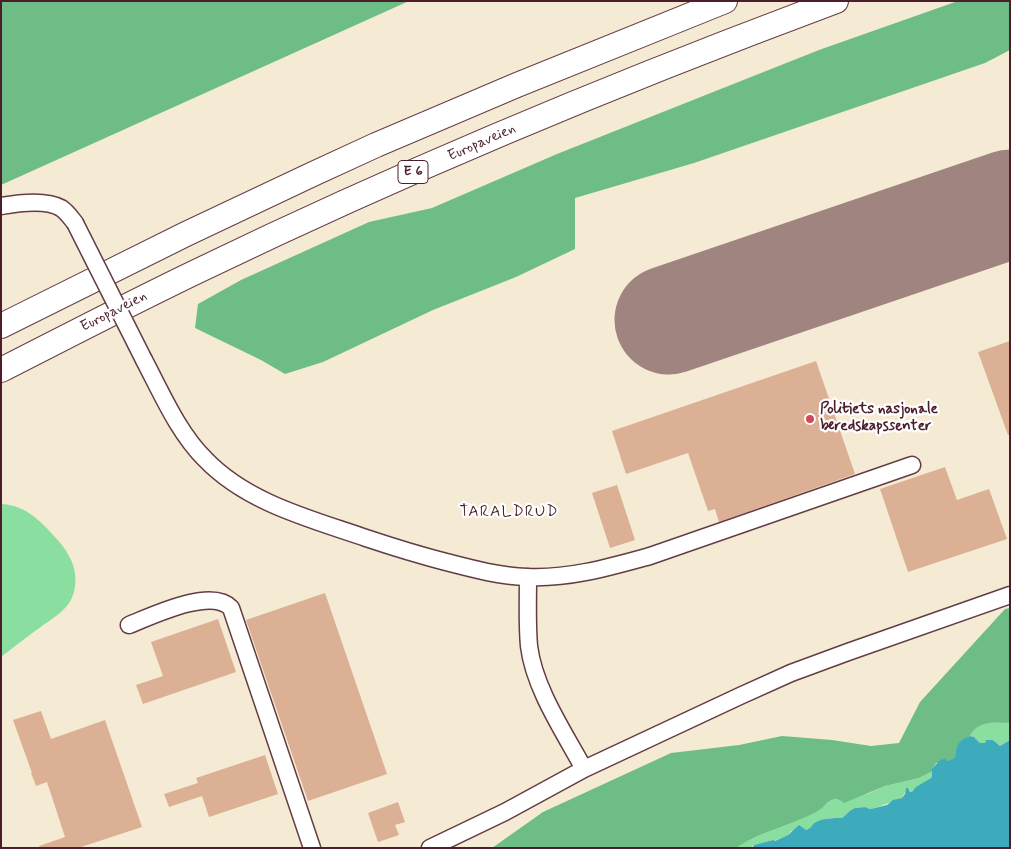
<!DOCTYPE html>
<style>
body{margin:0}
#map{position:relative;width:1011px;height:849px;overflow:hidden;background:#f5ead4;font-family:Mynerve,sans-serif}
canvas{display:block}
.frame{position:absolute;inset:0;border:2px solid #4a1f2b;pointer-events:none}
</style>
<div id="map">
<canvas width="1011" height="849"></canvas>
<div class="frame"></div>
</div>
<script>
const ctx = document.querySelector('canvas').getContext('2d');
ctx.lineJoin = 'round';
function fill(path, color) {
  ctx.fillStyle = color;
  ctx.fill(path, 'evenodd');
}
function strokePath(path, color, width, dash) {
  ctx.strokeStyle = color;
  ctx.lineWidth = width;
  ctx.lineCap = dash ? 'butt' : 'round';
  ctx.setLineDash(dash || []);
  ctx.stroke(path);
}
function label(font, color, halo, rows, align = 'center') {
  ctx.font = font + ' Mynerve,sans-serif';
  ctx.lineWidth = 4.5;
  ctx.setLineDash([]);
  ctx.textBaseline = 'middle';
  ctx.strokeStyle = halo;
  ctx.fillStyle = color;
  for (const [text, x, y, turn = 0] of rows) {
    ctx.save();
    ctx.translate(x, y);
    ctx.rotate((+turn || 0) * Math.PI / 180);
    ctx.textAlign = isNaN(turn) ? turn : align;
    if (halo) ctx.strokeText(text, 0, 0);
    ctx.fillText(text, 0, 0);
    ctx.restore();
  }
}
fill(new Path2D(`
 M1,504C24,505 39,519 53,535C59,541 65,548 69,556C78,571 78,594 66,607C59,615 50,620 42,626C28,636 15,646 1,657Z
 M1000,722L1010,723V740L1000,746L993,740H986L985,743H980L974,737L970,736C975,723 988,723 1000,722Z
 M931,772L932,776L931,778L912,792H910L909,789L906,790L902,798L875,808L870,809L865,807L855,808L851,810L842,818H829L816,822L809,829L806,830L802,829L791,831L788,835L774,841L773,840L754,845L752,846L753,848H736L743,843L780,826L820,810L832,799L867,794L885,786L919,778Z`), '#8ade9f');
fill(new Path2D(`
 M1,1H409L1,185Z
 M958,1H1010V50L985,63L694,163L575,198V249L516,277L433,310L323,362L285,374L261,360L195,328L198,304L241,280L369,222L432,208L557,154L819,50Z
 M1010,608V723C996,722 976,721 970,736C961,740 956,747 955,757L948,761L936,763L934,767L931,769V772L919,778L885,786L844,803C841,801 838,798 834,799C828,800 824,808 818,811C792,825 761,831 736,848H492L543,812L671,753L739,745L782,736L832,740L871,746L899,743L920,702L1005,609Z`), '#6fbd86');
fill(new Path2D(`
 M970,736L974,737L980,743H985L986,740H993L1000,746L1010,740V848H753V847L754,845L773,840L775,841L788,835L799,825L806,830C812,828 811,825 816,822C823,818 834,818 842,818L851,810L855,808L865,807L870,809L875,808L887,805L893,800L902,798L905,794L906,788H908L910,792H912L916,787L931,778L932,776L931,769C937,766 937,759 945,759L948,761L955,757C957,744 958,741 970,736Z`), '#3eabbd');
strokePath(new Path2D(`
 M669,320L1010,204`), '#a08480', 109);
fill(new Path2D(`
 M1010,341V435H1008L978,352Z
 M816,361L855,474L719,522L715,509L708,511L688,453L626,474L612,431Z
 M945,467L957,500L989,489L1007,539L908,572L880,489Z
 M617,485L635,540L610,548L592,493Z
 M325,593L387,774L308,801L246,620Z
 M218,619L236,672L143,704L136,685L163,676L151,642Z
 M41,711L51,739L105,720L142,827L78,848H40L39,846L65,837L47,782L36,786L31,773H32L13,720Z
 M265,755L278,794L209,817L202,796L169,807L164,794L198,783L196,778Z
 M398,802L405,822L395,825L399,835L378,842L368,813Z`), '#dcb094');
const minor = new Path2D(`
 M1,206C18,203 46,199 61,208C67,212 71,218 75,223
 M144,360C162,394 178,432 205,459C247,503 311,519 366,538C393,547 419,555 446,562C473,569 499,576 527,577C569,579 610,567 650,556L912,465
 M528,577C528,600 527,624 529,646C534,688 564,732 584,769
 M129,625C152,616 211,587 231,608L312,848
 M430,848L505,812L584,769L740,696L791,673L848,652L1010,595`);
const highway = new Path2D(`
 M1,326L186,234L313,174L376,145L517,85L725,1
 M1,370C68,336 135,301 202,269C409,169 621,81 836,1`);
strokePath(minor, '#643d44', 19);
strokePath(highway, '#643d44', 26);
strokePath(minor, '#fff', 16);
strokePath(highway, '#fff', 24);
const minorBridge = new Path2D(`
 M75,223L144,360`);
strokePath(minorBridge, '#643d44', 19, []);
strokePath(minorBridge, '#fff', 16);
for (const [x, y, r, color] of [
 [810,419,5,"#d1495b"]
]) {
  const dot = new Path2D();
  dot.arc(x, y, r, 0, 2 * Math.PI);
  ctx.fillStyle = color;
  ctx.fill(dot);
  strokePath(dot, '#fff', 2);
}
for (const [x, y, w] of [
 [413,172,30]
]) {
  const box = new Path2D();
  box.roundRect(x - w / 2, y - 11.5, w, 23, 4);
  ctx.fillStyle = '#fff';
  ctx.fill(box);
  strokePath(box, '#4a1f2b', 1);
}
label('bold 14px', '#4a1f2b', null, [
 ["E 6",413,172]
]);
label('15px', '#4a1f2b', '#fff', [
 ["Europaveien",482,143,-24],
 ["Europaveien",114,312,-27]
]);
label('bold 15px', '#4a1f2b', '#fff', [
 ["Politiets nasjonale",820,410],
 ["beredskapssenter",820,427]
], 'left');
ctx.letterSpacing = '1px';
label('16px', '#4a1f2b', '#fff', [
 ["TARALDRUD",509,513]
]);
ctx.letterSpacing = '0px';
</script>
